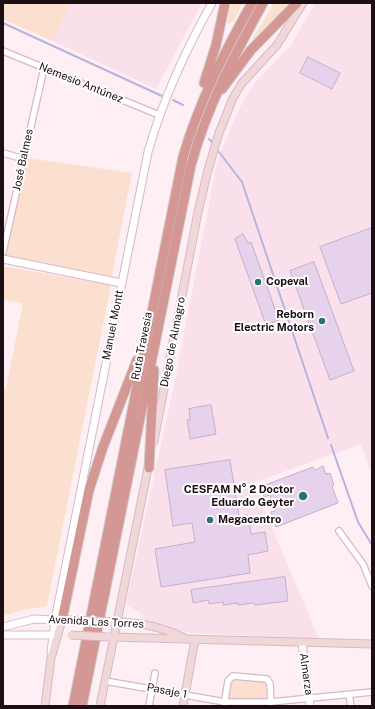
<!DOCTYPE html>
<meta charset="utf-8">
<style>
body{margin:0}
#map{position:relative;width:375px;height:709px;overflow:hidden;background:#feeff5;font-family:"Public Sans",sans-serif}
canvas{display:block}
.frame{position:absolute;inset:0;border:4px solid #1b0f14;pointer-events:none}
</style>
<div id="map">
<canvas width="375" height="709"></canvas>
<div class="frame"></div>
</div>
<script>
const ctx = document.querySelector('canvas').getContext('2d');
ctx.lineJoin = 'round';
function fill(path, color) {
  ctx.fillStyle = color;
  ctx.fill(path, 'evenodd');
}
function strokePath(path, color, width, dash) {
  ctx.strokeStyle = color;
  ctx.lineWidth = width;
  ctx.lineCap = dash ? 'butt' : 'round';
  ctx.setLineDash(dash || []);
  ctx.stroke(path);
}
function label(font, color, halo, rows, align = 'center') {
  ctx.font = font + ' "Public Sans",sans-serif';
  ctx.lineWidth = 4;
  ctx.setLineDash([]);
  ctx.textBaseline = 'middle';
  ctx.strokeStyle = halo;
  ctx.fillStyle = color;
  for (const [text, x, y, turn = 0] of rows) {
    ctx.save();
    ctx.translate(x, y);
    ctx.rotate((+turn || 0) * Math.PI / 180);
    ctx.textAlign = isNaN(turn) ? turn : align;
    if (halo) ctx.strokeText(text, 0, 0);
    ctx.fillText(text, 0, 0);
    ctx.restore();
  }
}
fill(new Path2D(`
 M71,3H202L156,89L52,41Z
 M315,3H372V475L361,444L253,483L319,639L190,633L178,630L142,620L144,616L126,604L174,385L217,162L223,146L243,101L257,80L291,45Z`), '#fae0eb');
fill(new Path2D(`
 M3,3H71L52,41L3,19Z
 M231,3H243L233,22L227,24Z
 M273,3H289L251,45C256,26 268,19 273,3Z
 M27,158L132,173L111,280L5,261Z
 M3,266L111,285L47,606L22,610L3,616V388L6,389L23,303L3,300Z
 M230,678L267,679L271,702H225Z`), '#fbe0d0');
strokePath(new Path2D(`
 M3,23L162,96
 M173,100L183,105
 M209,139L212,142
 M219,152L242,182L328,438
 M331,445L358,522L372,545`), '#b6b4de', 2);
const building = new Path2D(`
 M308,57L340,73L332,89L300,73Z
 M372,228V293L341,304L320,247Z
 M243,234L248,243L251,242L279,320L266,325L235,239Z
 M314,262L354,371L330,380L290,271Z
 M211,405L216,434L190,439L187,420H190L189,409Z
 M230,460L239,516L248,515L251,534L265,532L268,551L248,555L250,573L161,587L155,549L195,542L192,523L173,526L165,470Z
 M323,466L326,474L330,473L334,485L332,486L338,503L276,527L271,512L275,511L270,495L264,497L260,487L313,467L315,470Z
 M285,577L288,601L255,605L254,603L238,605V603L223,605V602L209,604L208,600L193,603L191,590Z`);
fill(building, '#e7d2ee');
strokePath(building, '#c5b0cb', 1);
const minor = new Path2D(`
 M3,51L159,115
 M3,153L24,159
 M3,252L44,68
 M339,531L363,564L372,586
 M105,681L225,702H271L372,692
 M349,695L351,706
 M149,706L155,673
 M224,706L228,681L233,676L267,679L270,684L271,706`);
const tertiary = new Path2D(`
 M3,259L121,283
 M3,627L34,619L58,620
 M3,635H56
 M302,643L310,706
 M51,652L55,620L148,152C163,99 185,51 212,3`);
const secondary = new Path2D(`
 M154,441L198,212L208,170L219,133L233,98L242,83L277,45L303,3
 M114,622C140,622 162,627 185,638
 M111,637L372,644
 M45,706L51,658L62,620H76
 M100,706L149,463
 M183,706L195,639`);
const trunk = new Path2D(`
 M204,83L216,45L225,3
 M222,89L251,50L297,3
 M149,468L154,370
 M62,620L89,490L103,447L137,360
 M73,706L183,157C199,102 224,53 252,3
 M82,706L191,165C208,104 233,58 263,3`);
strokePath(minor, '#dab7c6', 8);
strokePath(tertiary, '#dab7c6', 9);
strokePath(secondary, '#dab7c6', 9);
strokePath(trunk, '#d1cfd0', 11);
strokePath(minor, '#fff', 5.5);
strokePath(tertiary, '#fff', 7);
strokePath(secondary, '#efd8d7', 7);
strokePath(trunk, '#d49794', 9);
const secondaryBridge = new Path2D(`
 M76,620L111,622
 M71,635L108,637`);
strokePath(secondaryBridge, '#dab7c6', 9, []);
strokePath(secondaryBridge, '#efd8d7', 7);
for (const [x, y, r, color] of [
 [258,282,4,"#297370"],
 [322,321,4,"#297370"],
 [303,496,5,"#297370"],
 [210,520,4,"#297370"]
]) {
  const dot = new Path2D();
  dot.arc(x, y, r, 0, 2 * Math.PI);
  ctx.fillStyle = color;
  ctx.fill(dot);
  strokePath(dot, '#fff', 1.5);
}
label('11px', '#1b0f14', '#fff', [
 ["Nemesio Antúnez",81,83,22],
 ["José Balmes",23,160,-78],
 ["Manuel Montt",113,325,-79],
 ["Diego de Almagro",173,342,-79],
 ["Ruta Travesía",142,346,-79],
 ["Avenida Las Torres",96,622,3],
 ["Almarza",306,674,82],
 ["Pasaje 1",167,691,11]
]);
label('bold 11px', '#1b0f14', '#fff', [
 ["Copeval",266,282],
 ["Reborn",314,315,"right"],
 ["Electric Motors",314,328,"right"],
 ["CESFAM N° 2 Doctor",294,490,"right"],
 ["Eduardo Geyter",294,503,"right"],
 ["Megacentro",218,520]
], 'left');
</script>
